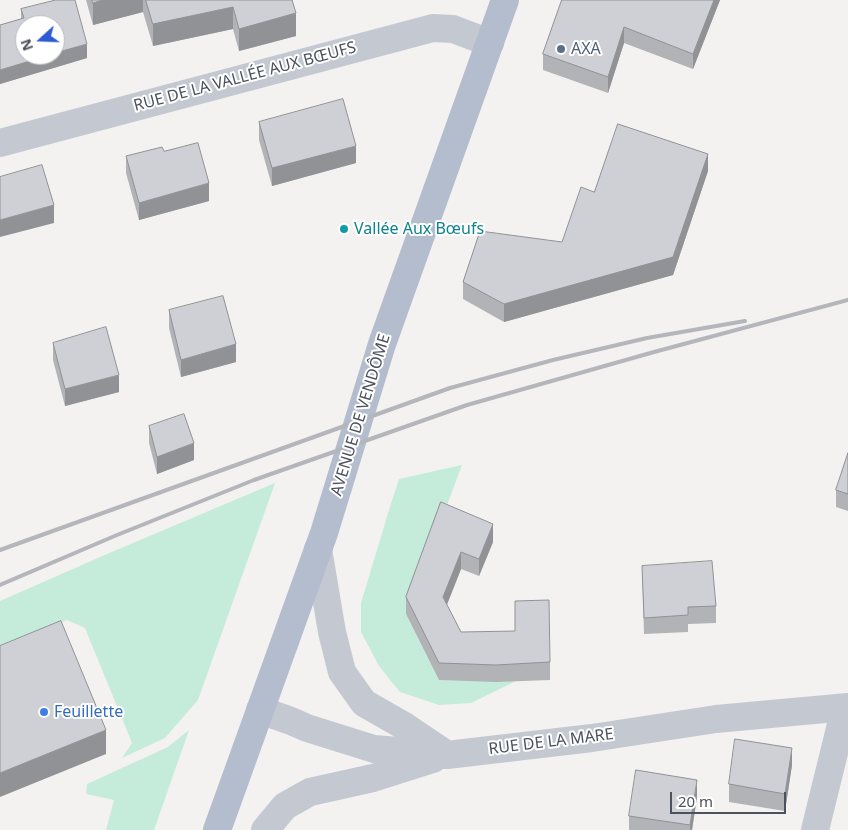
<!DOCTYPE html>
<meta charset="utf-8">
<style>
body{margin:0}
#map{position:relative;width:848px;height:830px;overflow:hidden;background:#f3f2f1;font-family:"Noto Sans",sans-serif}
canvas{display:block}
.north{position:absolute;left:15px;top:15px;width:50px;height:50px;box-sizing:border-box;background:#fff;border:1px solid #b7babe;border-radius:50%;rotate:250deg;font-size:14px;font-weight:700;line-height:20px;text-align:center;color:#4b525d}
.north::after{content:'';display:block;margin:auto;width:18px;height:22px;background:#2d5bd2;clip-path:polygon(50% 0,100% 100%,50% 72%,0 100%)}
.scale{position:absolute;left:670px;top:792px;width:116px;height:22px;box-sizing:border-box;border:2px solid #4b525d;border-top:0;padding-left:6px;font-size:15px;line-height:18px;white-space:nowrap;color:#4b525d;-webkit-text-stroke:4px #fff;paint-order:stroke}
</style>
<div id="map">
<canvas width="848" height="830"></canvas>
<div class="north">N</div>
<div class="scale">20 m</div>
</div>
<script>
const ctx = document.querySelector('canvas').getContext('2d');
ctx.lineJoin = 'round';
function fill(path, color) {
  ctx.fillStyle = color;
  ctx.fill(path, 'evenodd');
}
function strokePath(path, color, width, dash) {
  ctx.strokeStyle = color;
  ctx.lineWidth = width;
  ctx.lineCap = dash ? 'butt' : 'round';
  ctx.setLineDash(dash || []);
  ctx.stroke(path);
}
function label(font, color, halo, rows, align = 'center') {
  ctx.font = font + ' "Noto Sans",sans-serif';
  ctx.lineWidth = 4;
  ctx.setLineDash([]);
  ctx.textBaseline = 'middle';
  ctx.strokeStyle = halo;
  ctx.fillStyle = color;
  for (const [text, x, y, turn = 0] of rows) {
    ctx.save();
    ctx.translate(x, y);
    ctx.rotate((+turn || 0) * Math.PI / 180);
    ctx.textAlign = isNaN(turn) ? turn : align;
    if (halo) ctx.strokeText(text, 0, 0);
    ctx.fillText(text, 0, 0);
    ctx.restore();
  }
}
fill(new Path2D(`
 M462,465L406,614L439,680L516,681L471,703L439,705L400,692L379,666L361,632V603L389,510L399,479Z
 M275,483L198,700L165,738L122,758L132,743L85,628L67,620L0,646V601L107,554Z
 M189,730L154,830H106L114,800L86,794L87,784L168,747Z`), '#c5ebda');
strokePath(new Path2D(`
 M0,143L433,28L453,29L490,43
 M318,549L332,632L342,672L364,703L406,727L446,754
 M260,710L291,721L307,728L374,749L447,755L592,738L716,719L848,707
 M265,830L285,806L310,792L373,778L433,759
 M815,830L845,708`), '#c4c9d1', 28);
strokePath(new Path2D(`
 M217,830L324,533L382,344L505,0`), '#b4bdcd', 28);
strokePath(new Path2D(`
 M0,550L450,388L553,360L647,338L745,321
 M0,585L117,535L254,480L467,405L654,352L848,300`), '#b4b6bb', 4);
fill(new Path2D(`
 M86,0H292L296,36L239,51L233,29L153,46L143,12L93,25Z
 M562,0H720L693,69L624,43L608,93L543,70V54Z
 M21,9L87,58L0,84V25L21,19Z
 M259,122L356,163L272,186L259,140Z
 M164,151L209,201L139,220L126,173V156Z
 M708,171L673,275L504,322L463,299V282L562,242L594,192Z
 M169,310L236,362L181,377L169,328Z
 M53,343L119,392L65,406L53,360Z
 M149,426L194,460L157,474L149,443Z
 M848,453V511L836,507V490Z
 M441,502L493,542L479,576L461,569L447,605L461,632L550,662V680L496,682L439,680L406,614V597Z
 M642,566L716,606V623L688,624V632L644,634Z
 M792,765L785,811L729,802V784Z
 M697,797L692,830H629V816Z`), '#b2b3b7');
fill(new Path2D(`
 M103,0H143V12L93,25V3Z
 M714,0H720L693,69V54Z
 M233,7V29L153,46V24Z
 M296,13V36L239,51V29Z
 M624,27V43L608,93V77Z
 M87,44V58L0,84V70L50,55H55V53Z
 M356,146V163L272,186V168Z
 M708,154V171L673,275L504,322V304Z
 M209,183V201L139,220V203Z
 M54,205V223L0,237V220Z
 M236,344V362L181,377V360Z
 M119,375V392L65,406V389Z
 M194,443V460L157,474V457Z
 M493,524V542L479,576V559Z
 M461,552V569L443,614V597Z
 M106,730V754L0,797V773Z
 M792,748V765L785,811V794Z
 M697,780V797L692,830H690V825Z`), '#919295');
const building = new Path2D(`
 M56,0H75L87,44L55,53V25H25V55H50L0,70V25L24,18L21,9Z
 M92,0H103L93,3Z
 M146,0H292L296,13L239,29L233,7L153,24Z
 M562,0H714L693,54L624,27L608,77L543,54Z
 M343,99L356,146L272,168L259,122Z
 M618,124L708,154L673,257L504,304L463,282L480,231L562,242L581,187L594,192Z
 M198,143L209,183L139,203L126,156L162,147L164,151Z
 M42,165L54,205L0,220V177Z
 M223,296L236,344L181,360L169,310Z
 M106,327L119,375L65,389L53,343Z
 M184,414L194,443L157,457L149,426Z
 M848,453V494L836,490Z
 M441,502L493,524L479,559L461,552L443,597L461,632L515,631V601L549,600L550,662L496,665L439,663L406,597Z
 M712,561L716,606L688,607V615L644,618L642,566Z
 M61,621L106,730L0,773V646Z
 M735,739L792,748L785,794L729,784Z
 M636,770L697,780L690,825L629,816Z`);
fill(building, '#cfd0d5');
strokePath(building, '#919295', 1);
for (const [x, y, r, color] of [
 [561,49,5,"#5c6f8a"],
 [344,229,5,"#0f9aa8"],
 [44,712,5,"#3f7fe0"]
]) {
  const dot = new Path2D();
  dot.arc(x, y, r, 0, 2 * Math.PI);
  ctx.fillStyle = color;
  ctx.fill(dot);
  strokePath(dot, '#fff', 2);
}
label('16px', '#4e5e75', '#fff', [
 ["AXA",571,49]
], 'left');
label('16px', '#4b525d', '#fff', [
 ["RUE DE LA VALLÉE AUX BŒUFS",245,77,-15],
 ["AVENUE DE VENDÔME",361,415,-73],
 ["RUE DE LA MARE",551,742,-7]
]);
label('16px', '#0d838f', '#fff', [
 ["Vallée Aux Bœufs",354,229]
], 'left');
label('16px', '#366cbe', '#fff', [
 ["Feuillette",54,712]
], 'left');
</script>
